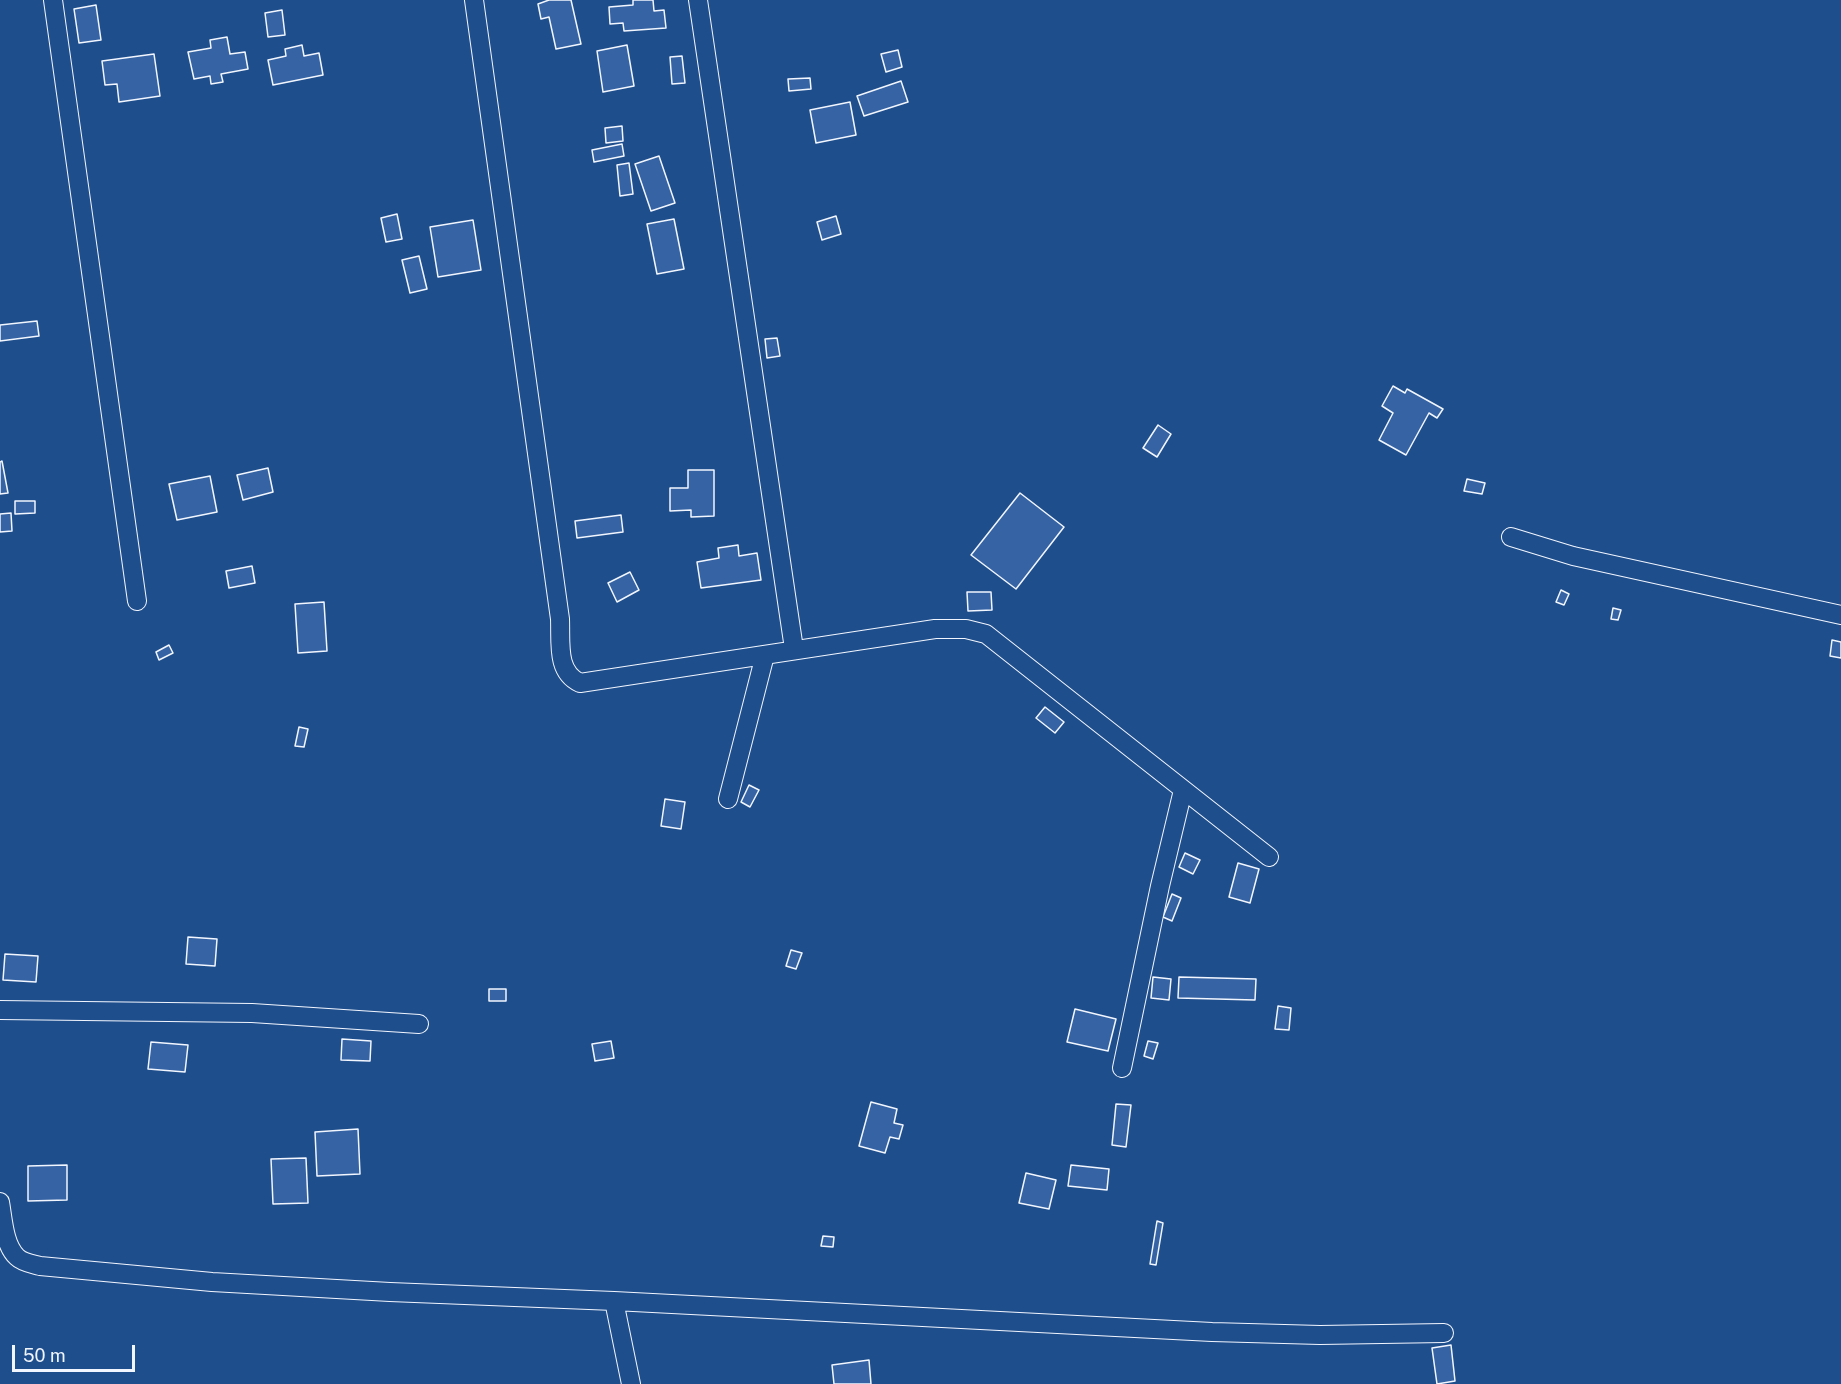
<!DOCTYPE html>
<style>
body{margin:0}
#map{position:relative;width:1841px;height:1384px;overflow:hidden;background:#1f4e8c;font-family:"Public Sans",sans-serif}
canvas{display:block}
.scale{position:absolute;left:12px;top:1345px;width:123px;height:27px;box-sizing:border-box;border:3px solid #f2f6ff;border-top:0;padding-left:8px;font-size:18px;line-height:21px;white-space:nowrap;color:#f2f6ff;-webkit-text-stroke:4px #1f4e8c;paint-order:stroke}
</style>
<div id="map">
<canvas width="1841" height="1384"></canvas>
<div class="scale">50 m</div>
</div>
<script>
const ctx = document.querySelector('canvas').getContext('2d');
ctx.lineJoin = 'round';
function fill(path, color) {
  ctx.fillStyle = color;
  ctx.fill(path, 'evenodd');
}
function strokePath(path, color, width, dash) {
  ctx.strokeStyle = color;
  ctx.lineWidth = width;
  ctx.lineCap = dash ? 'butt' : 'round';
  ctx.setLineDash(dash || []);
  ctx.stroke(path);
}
const building = new Path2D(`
 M549,0H571L581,44L556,49L549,17L541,19L538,4Z
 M633,0H653L654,11L664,10L666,28L624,31L623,23L610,24L609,7L633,5Z
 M96,5L101,40L79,43L74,9Z
 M282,10L285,35L268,37L265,13Z
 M227,37L230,54L245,52L248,69L221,74L223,82L211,84L210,76L194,79L188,52L211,48L210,40Z
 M302,45L304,56L319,53L323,75L273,85L268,60L286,56L285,49Z
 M627,45L634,86L603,92L597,51Z
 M898,50L902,67L886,72L881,54Z
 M154,54L160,96L119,102L117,84L105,85L102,61Z
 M682,56L685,83L672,84L670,57Z
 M810,78L811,89L789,91L788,79Z
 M901,81L908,102L864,116L857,96Z
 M850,102L856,135L816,143L810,110Z
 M622,126L623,141L606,143L605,128Z
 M622,144L624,156L594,162L592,150Z
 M659,156L675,203L651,211L635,164Z
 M629,163L633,194L620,196L617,165Z
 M397,214L402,239L386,242L381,218Z
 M836,216L841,234L822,240L817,222Z
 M674,219L684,269L657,274L647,224Z
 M473,220L481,270L438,277L430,227Z
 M419,256L427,289L410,293L402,260Z
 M37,321L39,336L0,341V325Z
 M777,338L780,356L767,358L765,339Z
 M1393,386L1405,393L1407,389L1443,409L1437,418L1429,413L1406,455L1379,440L1393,413L1382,406Z
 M1158,425L1171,434L1157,457L1143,448Z
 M2,461L8,493L0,494V462Z
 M268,468L273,492L243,500L237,475Z
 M688,470H714V516L691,517V510L670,511V488H688Z
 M210,476L217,512L177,520L169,484Z
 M1467,479L1485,483L1482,494L1464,491Z
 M1020,493L1064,527L1016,589L971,555Z
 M15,501H35V513L15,514Z
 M11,513L12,531L0,532V514Z
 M621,515L623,532L577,538L575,521Z
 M738,545L739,556L757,553L761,580L701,588L697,562L719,558L718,548Z
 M252,566L255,583L229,588L226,571Z
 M630,572L639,590L617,602L608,583Z
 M1561,590L1569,594L1564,605L1556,602Z
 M967,592H991L992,610L968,611Z
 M324,602L327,651L298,653L295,604Z
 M1613,608L1621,610L1618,620L1611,619Z
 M1832,640L1841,642V658L1830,656Z
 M169,645L173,653L159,660L156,652Z
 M1045,707L1064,722L1055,733L1036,718Z
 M299,727L308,729L304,747L295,746Z
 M749,785L759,790L750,807L741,802Z
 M665,799L685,802L681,829L661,826Z
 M1185,853L1200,860L1193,874L1179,867Z
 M1238,863L1259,869L1250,903L1229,897Z
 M1172,894L1181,898L1172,921L1163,917Z
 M188,937L217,939L215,966L186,964Z
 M791,950L802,953L796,969L786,966Z
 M5,954L38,956L36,982L3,980Z
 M1153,977L1171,979L1169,1000L1151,998Z
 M1179,977L1256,979L1255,1000L1178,998Z
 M489,989H506V1001H489Z
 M1278,1006L1291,1008L1289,1030L1275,1029Z
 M1075,1009L1116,1019L1108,1051L1067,1042Z
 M342,1039L371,1041L370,1061L341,1060Z
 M611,1041L614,1058L595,1061L592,1044Z
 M1148,1041L1158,1043L1153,1059L1144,1056Z
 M151,1042L188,1045L185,1072L148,1069Z
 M871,1102L897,1109L894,1123L903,1125L899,1139L890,1137L885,1153L859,1146Z
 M1116,1104L1131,1105L1126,1147L1112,1145Z
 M358,1129L360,1174L317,1176L315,1132Z
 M306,1158L308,1203L273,1204L271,1159Z
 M67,1165V1200L28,1201V1166Z
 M1071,1165L1109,1169L1107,1190L1068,1186Z
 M1026,1173L1056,1180L1049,1209L1019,1203Z
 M1157,1221L1163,1223L1156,1265L1150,1264Z
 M823,1236L834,1237L833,1247L821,1246Z
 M1451,1345L1455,1381L1437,1384L1432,1348Z
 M869,1360L871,1384H834L832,1365Z`);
fill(building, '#3563a3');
strokePath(building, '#f2f6ff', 1.5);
const minor = new Path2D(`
 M53,0L137,601
 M474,0L560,619C561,643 556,672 580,683L935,629H966L986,634L1269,857
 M698,0L794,649
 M1511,537L1573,556L1841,615
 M728,799L765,655
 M0,1010L252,1013L419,1024
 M1122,1068L1160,886L1183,790
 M0,1202C3,1219 4,1245 17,1257C23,1263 33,1264 40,1266L212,1282L390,1292L614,1301L1212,1332L1320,1335L1444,1333
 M614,1301L631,1384`);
strokePath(minor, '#f2f6ff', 20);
strokePath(minor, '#1f4e8c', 18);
</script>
